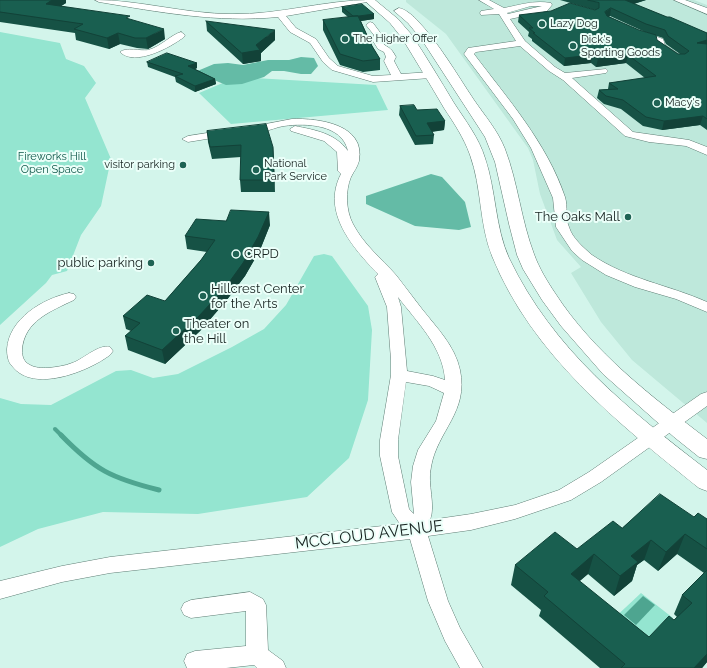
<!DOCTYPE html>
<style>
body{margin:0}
canvas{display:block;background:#d3f5eb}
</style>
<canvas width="707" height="668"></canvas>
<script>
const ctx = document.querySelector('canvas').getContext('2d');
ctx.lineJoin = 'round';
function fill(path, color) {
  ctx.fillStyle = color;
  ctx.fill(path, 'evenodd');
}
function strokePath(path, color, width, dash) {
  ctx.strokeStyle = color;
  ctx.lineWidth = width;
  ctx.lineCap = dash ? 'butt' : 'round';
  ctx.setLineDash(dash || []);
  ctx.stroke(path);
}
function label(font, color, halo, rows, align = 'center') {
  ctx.font = font + ' Raleway,sans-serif';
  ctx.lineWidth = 4;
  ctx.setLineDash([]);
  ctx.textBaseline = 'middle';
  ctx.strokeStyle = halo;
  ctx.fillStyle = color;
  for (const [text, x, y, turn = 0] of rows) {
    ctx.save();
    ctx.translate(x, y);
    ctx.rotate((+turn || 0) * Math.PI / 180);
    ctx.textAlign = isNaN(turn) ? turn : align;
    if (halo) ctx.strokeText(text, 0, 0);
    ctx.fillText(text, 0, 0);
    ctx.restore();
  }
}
fill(new Path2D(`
 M406,0H694L707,5V423L632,360L601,322L571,273L581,267L557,240L540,194L533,160L528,148L446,34L406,2Z`), '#bee8db');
fill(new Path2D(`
 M0,32L60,43L66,59L84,66L96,83L85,98L111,159L101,206L81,235L67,271L52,275L46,283L0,325Z
 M237,77L376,85L388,110L231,124L199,93Z
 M324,254L332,256L368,306L372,330L368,400L349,458L307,497L198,514L103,512L38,529L0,547V398L21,404L51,405L116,371L131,370L153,378L178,374L232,347L264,329L286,305L314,256Z
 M641,593L673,618L651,640L610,622Z`), '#94e5d0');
fill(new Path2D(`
 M301,57L314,58L318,66L311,74H301L284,71H272L264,77L242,84L226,85L195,72L214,64L228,63L243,65L268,60H289Z
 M431,174L442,177L465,202L471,227L459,230L415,226L366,204V196Z`), '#64bba6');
fill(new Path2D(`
 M643,596L655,605L636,625L624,615Z`), '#4ea590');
strokePath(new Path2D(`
 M55,429L62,436`), '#4ea590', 4);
strokePath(new Path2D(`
 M61,435C95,470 111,478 159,490`), '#4ea590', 5);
const minor = new Path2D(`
 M95,0C141,0 185,14 232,14C279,15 324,0 371,0L367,2L286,16L296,28L316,39L329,58L338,66L373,76L391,75L384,61L386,57L384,52L378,49L373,41L374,35L366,25L370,22L373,23L382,35L381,41C387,49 390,45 396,57L394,61L401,74L431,72L436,75L431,78L373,82L332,70L323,62L310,43L290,32L278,17C217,23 159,12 99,2Z
 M479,0H489L504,8C520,5 534,0 551,3L552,5L547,11L510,19L525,41L555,67L565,73L606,69L608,71L606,73L572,78L633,132L689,140L707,147V155L686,146L649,142L625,136L563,80L549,71L520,46L476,52L474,54C507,98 547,143 565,197C568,207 565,218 569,227C572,238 584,248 592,255C627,279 669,285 707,302V312L676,299L635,287L606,275L582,260L572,251L556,227L553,198L531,148L513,119L464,54L468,48L516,41L499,14L481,15L480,13L481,11L494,9ZM531,6H542L508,14L507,13Z
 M674,0H685L707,8V14Z
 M637,30L663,39L665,45L680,55L675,58L657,48L655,42L634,35L633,33L634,31Z
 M181,32L185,35L184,37C171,47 135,67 120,52C126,47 140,51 148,50C161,47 170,35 181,32Z
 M292,119C318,118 366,124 359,161C357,168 354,171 351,177C345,191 346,211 353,224C364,245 381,258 396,275C405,286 413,298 422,309C437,328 455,346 460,370C469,412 437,431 431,467C427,485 436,505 430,520L471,514L515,505L559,490L589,472L701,394L707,392V406L601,482L571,500L515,519L471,530L428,536L448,601L460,628L483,668H460L445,641L428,601L410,539L110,573L62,582L0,599V581L62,566L110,557L400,524L392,512L380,456V440L391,375V360L387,307L375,277L378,274C353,248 321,212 341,174L338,171L337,152L324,141L291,131L290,129L295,126C315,130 335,133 348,151C342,124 306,123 284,126C277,127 270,130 263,132L258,129L266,124ZM398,297C417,322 443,347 445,380L433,376L407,371L401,307ZM406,382L429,386L444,393L436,421L418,450L413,466L411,482L414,514L409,509L398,456V440Z
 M227,130L231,131L232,133L231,135L188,142L182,139L188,136Z
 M69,293L74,294L76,297L74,300C51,311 24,321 22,350C22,357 24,362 30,365C35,368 42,368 48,368C56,367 65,366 72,363C84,359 98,344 110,347L113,351L110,355C89,371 33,394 12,366C8,362 7,355 7,349C9,319 42,299 69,293Z
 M250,592L263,599L266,605L268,650L283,661L286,668H257L254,665L226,668H187L184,661L187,654L195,651L246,646V611L191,618L184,615L181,609L184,603L191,600Z`);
const major = new Path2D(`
 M364,0H375L398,19L411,34C426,56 440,80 454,103C465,120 479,138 485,158C496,190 495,227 509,258C553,350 628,409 707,470V491L699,488C618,423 532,355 492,256C479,224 482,188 470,155C464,138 454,123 444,108C430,84 416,61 402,38L390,23Z
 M399,8C405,9 412,15 416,19C439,43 456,73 474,100C485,116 498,131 505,149C518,183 521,220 534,254C539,268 547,281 555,293C593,352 652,397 707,439V459L699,457L674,437L603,374L561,326L542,300L523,269L517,255L509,224L495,162L485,137L422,40L408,23L394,11Z`);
strokePath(minor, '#5e7d74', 1);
strokePath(major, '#5e7d74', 1);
fill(minor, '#fff');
fill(major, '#fff');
fill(new Path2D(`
 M0,0H66V3L61,6L130,20L165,39L148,49L137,48L120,44L109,49L76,40L75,33L0,22Z
 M560,0H646L634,4L707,33V130L700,125L662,130L643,126L621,109L604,104L597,98L599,90L608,89L609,83L645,78L626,63L596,67L591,63L564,66L532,41V39L528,36L529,32L518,22L519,15L595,10ZM608,16H610L645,32L663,38L666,44L680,54H678L657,40Z
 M342,7L374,14V19L361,21L372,46L380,59V70L363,72L340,65L323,30V20L348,17L342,12Z
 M206,21L275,40L261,53V61L243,64L207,31Z
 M147,62L197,63V68L195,69L215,79L216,84L195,92L176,82L175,77L148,67Z
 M400,106L417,110L445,121L444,130L432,132L434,135L433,144L415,145L399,115Z
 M207,131L273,147L275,192H241L240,180L241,157L212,159L208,142Z
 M270,225L260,250L245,276L226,301L200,331L165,364L128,350L125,336L131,331L126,329L123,316L165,301L201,260L207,252L187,249L185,236Z
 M694,517L707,519V662L702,668H600L539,616L541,610L511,585L515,565L577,549L622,528ZM677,554L704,573L682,595L674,614L677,617L674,620L649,637L579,581L588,574L614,596L632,581L637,565L644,560L658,571Z`), '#165245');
fill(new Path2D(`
 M52,0H66V3L48,14L46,4Z
 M625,0H646L623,7Z
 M611,8L610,16L604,20L605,12Z
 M374,14V19L354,22V17Z
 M164,29L165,39L148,49L146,38Z
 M275,30V40L261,53V61L243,64L242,53L256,45Z
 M118,33L120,44L109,49L107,38Z
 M707,40V47L697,43Z
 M592,55L591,63L564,66L565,58Z
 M628,55L626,63L596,67L598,59Z
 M197,63V68L189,72L188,66Z
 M215,79L216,84L195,92V86Z
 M703,116L700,125L662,130L664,121Z
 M445,121L444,130L427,132V123Z
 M273,147L274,159L275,192L274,180Z
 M269,212L270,225L260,250L245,276L226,301L200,331L165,364L162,350Z
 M685,534L677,554L658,571L666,552Z
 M651,540L644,560L637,565L632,581L614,596L620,576L631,556Z
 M594,554L588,574L565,594L571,574Z
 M707,654V662L702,668H694Z`), '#124238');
const building = new Path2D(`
 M0,0H52L46,4L130,16L126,18L164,29L146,38H135L118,33L107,38L74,29L83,24L0,12Z
 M588,0H625L667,17H670L707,33V40L697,43L707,44V119L703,116L664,121L646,117L623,100L606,96L599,90L618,89L609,83L656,76L628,55L598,59L592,55L565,58L533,33H535L529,28H533L519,15L551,11L570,3L595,10L599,8V3ZM611,8L646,24L665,30L668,36L689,51L685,54H678L657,40L656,35L639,30L607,16L605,12Z
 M362,4L374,14L359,16H353L342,7Z
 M358,16L372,46L380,59L363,61L340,54L323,20Z
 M206,21L275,30L256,45L260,50L242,53Z
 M167,53L197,63L188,66L215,79L195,86L175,76L183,74L147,62Z
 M414,105L417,110L437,109L445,121L427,123L434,135L416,136L400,106Z
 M266,124L273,147L274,180H240L241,145L210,147L207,131Z
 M231,210L269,212L258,237L243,263L225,288L198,317L162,350L125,336L140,323L123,316L147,295L165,301L201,260L215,240L185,236L196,219L226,221Z
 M660,494L694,517L698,513L707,519V549L685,534L666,552L651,540L631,556L638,562L620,576L594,554L571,574L649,637L669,616L674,620L692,603L682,595L707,570V654L694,668H621L625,664L544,596L548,592L515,565L555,532L577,549L613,521L622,528Z`);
fill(building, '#195f50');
strokePath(building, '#124238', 1);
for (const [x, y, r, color] of [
 [542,24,4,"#1f6354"],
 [345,39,4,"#1f6354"],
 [573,46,4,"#1f6354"],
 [657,103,4,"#1f6354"],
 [183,165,4,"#1f6354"],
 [256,170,4,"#1f6354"],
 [628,217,4,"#1f6354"],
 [236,254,4,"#1f6354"],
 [151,263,4,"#1f6354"],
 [203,296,4,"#1f6354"],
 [176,331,4,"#1f6354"]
]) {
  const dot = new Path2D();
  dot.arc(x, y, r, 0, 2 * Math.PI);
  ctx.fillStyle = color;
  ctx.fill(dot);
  strokePath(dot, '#ebfff9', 1.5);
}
label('11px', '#172320', '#ebfff9', [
 ["Lazy Dog",550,24],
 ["The Higher Offer",353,39],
 ["Dick's",581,40],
 ["Sporting Goods",581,53],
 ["Macy's",665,103],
 ["National",264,164],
 ["Park Service",264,177],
 ["visitor parking",175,165,"right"]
], 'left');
label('11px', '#0f584a', '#ebfff9', [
 ["Fireworks Hill",52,157],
 ["Open Space",52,170]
]);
label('13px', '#172320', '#ebfff9', [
 ["The Oaks Mall",620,217,"right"],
 ["CRPD",244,254],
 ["public parking",143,263,"right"],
 ["Hillcrest Center",211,289],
 ["for the Arts",211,304],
 ["Theater on",184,324],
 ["the Hill",184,339]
], 'left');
label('16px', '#172320', '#ebfff9', [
 ["MCCLOUD AVENUE",369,535,-7]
]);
</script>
